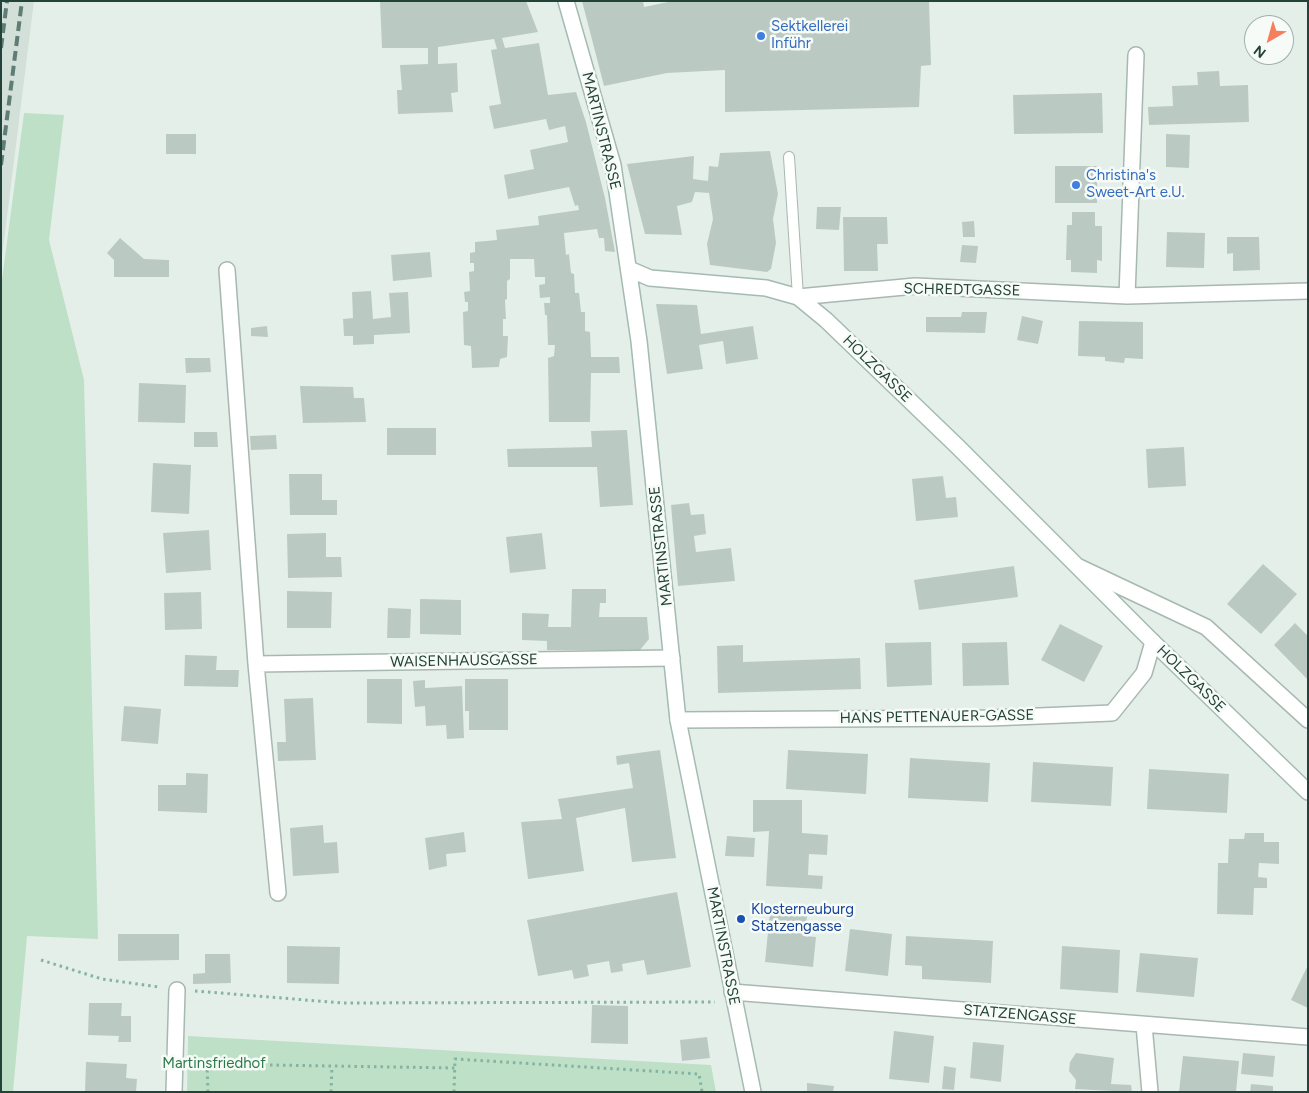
<!DOCTYPE html>
<meta charset="utf-8">
<style>
body{margin:0}
#map{position:relative;width:1309px;height:1093px;overflow:hidden;background:#e5efea;font-family:Figtree,sans-serif}
canvas{display:block}
.frame{position:absolute;inset:0;border:2px solid #234239;pointer-events:none}
.north{position:absolute;left:1244px;top:15px;width:50px;height:50px;box-sizing:border-box;background:#f6fbf8;border:1px solid #a2b1ac;border-radius:50%;rotate:218deg;font-size:14px;font-weight:700;line-height:20px;text-align:center;color:#234239}
.north::after{content:'';display:block;margin:auto;width:18px;height:22px;background:#f67e5d;clip-path:polygon(50% 0,100% 100%,50% 72%,0 100%)}
</style>
<div id="map">
<canvas width="1309" height="1093"></canvas>
<div class="frame"></div>
<div class="north">N</div>
</div>
<script>
const ctx = document.querySelector('canvas').getContext('2d');
ctx.lineJoin = 'round';
function fill(path, color) {
  ctx.fillStyle = color;
  ctx.fill(path, 'evenodd');
}
function strokePath(path, color, width, dash) {
  ctx.strokeStyle = color;
  ctx.lineWidth = width;
  ctx.lineCap = dash ? 'butt' : 'round';
  ctx.setLineDash(dash || []);
  ctx.stroke(path);
}
function label(font, color, halo, rows, align = 'center') {
  ctx.font = font + ' Figtree,sans-serif';
  ctx.lineWidth = 5;
  ctx.setLineDash([]);
  ctx.textBaseline = 'middle';
  ctx.strokeStyle = halo;
  ctx.fillStyle = color;
  for (const [text, x, y, turn = 0] of rows) {
    ctx.save();
    ctx.translate(x, y);
    ctx.rotate((+turn || 0) * Math.PI / 180);
    ctx.textAlign = isNaN(turn) ? turn : align;
    if (halo) ctx.strokeText(text, 0, 0);
    ctx.fillText(text, 0, 0);
    ctx.restore();
  }
}
fill(new Path2D(`
 M1,1H34L1,265Z`), '#d3dfd9');
fill(new Path2D(`
 M24,113L64,115L49,240L84,380L98,939L27,936L13,1092H1V287Z
 M188,1036L711,1065L716,1092H187Z`), '#bee0c6');
fill(new Path2D(`
 M380,1H526L538,32L502,38L505,48L539,43L548,95L576,92L586,122L605,198L615,252L605,251L604,238H599L597,229L564,233L566,255L569,254L571,273L574,274L575,293H579L581,312H585V331L590,332L591,357H619L620,373H591L590,422H549L548,358L554,356L555,345H548L547,315H545L544,303H550V297L540,298L539,285L545,284V277H535L534,259H510V279L507,281V299L505,300L506,319H503V336H508L507,357L500,359L499,367L472,368L471,346L464,345L463,312L468,311V302H465L464,292L470,291L469,272L474,271V263H470V253L475,252V242L497,240L496,230L539,225L538,216L579,210L578,205L575,206L569,187L508,199L504,175L534,169L530,150L568,142L565,126L549,130L546,119L494,129L489,106L501,104L491,50L497,49L494,39L438,47V64L457,63L458,92L451,93L453,112L398,114L397,90H402L400,65L428,64V48H382Z
 M582,1H643L644,7L673,1H929L931,65L921,66L919,107L725,112V70L667,73L604,86Z
 M1219,71L1220,86L1248,85L1249,122L1149,125L1148,107L1173,106L1172,86L1198,85L1197,72Z
 M1102,93L1103,133L1014,134L1013,95Z
 M166,134H196V154H166Z
 M1166,134L1190,135L1189,168L1166,167Z
 M770,151L778,194L773,219L776,243L771,269L767,272L710,265L707,244L713,219L709,193L695,192L692,202L677,206L682,235L645,234L627,164L694,156L693,179L708,181L709,166L718,167L720,153Z
 M1055,166H1097V203H1055Z
 M817,207H841L839,230L816,229Z
 M1072,212H1095V226H1102V261L1097,260V273L1071,272V260H1066L1067,225H1072Z
 M843,217H887L888,244H877L878,271H844Z
 M974,221L975,237H963L962,222Z
 M1167,232L1205,233L1204,268L1166,267Z
 M1227,237H1259L1260,270L1233,271V253L1227,254Z
 M120,238L144,259L169,260V277H114V260L107,253Z
 M962,245L978,246L976,263L960,262Z
 M430,252L432,277L393,281L391,255Z
 M371,291L373,319L391,317L389,293L408,292L410,333L374,335V344L353,345V336H344L343,319L353,318L352,292Z
 M656,304L697,305L701,334L753,326L758,359L726,364L723,341L699,345L703,369L667,374Z
 M962,312H987L985,333L926,332V317H961Z
 M1022,316L1043,321L1038,344L1017,340Z
 M1079,321L1143,322V359L1125,358L1124,363L1105,361V357L1078,356Z
 M267,326L268,337L251,336V328Z
 M185,358H210L211,372L186,373Z
 M139,383L186,385L185,423L138,422Z
 M300,386L353,387L354,398H364L366,422L303,423Z
 M387,428H436V455H387Z
 M627,430L633,505L600,507L597,467H508L507,449L592,447L591,431Z
 M194,432H217L218,447H194Z
 M276,435L277,449L251,450L250,436Z
 M1184,447L1186,486L1148,488L1146,449Z
 M153,463L191,465L189,514L151,512Z
 M289,474H322V500H337V515H290Z
 M943,476L946,498L956,497L958,517L916,521L912,479Z
 M689,503L691,515L704,514L706,534L694,536L696,552L731,548L735,581L678,586L671,505Z
 M209,530L211,570L166,573L163,533Z
 M326,533V557H341L342,577L288,578L287,534Z
 M542,533L546,569L510,573L506,537Z
 M1263,564L1297,594L1261,634L1227,604Z
 M1014,566L1018,597L919,610L914,580Z
 M572,589H606V603H600L599,617H647L649,639L640,650H547V641L522,640V613L549,614L548,627H571Z
 M287,591L332,592L331,628H287Z
 M201,592L202,629L165,630L164,593Z
 M420,599L461,600V635L420,634Z
 M388,608L411,609L410,638H387Z
 M1295,623L1308,636V680L1274,645Z
 M1060,624L1103,646L1084,682L1041,660Z
 M931,642L932,685L887,687L885,643Z
 M1007,642L1009,685L963,686L962,643Z
 M743,645V662L860,658L861,689L718,693L717,646Z
 M185,655L217,656L216,670H239L238,687L184,686Z
 M367,679H402V724L367,723Z
 M465,679H508V730H469V711H465Z
 M425,680V688L462,686L464,738L447,739L446,725L426,726L425,706L415,707L413,681Z
 M313,698L316,760L278,761L277,742H286L284,699Z
 M124,706L161,709L158,744L121,741Z
 M660,750L676,858L632,862L625,808L576,818L584,871L528,879L521,822L562,819L558,799L633,788L629,763L617,765L616,756Z
 M788,750L868,754L866,794L786,789Z
 M910,758L990,763L988,802L908,798Z
 M1033,762L1113,767L1111,806L1031,802Z
 M1149,769L1229,774L1227,813L1147,809Z
 M186,773L208,774L207,813L158,811V785H186Z
 M753,800H802V833L828,835L827,855L809,854L808,875L823,876L822,889L766,886L769,831L753,832Z
 M323,825L324,843L337,842L339,873L293,876L290,828Z
 M464,832L466,852L446,854L447,866L429,870L425,838Z
 M1245,833H1264V842H1279V864L1259,863L1258,877L1267,878V888H1254L1253,915L1217,914L1218,863H1228L1229,839H1244Z
 M727,836L755,838L754,857L725,856Z
 M677,892L691,967L647,975L644,960L622,964L623,971L611,973L609,961L587,965L589,976L574,979L572,970L538,976L527,920Z
 M770,912L807,916L805,936L816,937L813,967L765,962Z
 M850,929L892,934L888,976L845,971Z
 M118,934H179V960L118,961Z
 M906,936L993,941L991,983L922,979V966L905,965Z
 M287,946L340,947L339,984L287,983Z
 M1062,946L1120,950L1118,993L1060,989Z
 M1140,953L1198,958L1194,997L1136,992Z
 M205,954H230L231,983L193,984V974L205,973Z
 M1308,965V1008L1291,1000Z
 M89,1003H122L121,1016H131V1042H118L119,1036L88,1035Z
 M592,1005L628,1006V1044L591,1043Z
 M894,1031L934,1036L929,1083L889,1079Z
 M707,1037L710,1058L682,1061L680,1040Z
 M973,1042L1004,1045L1001,1082L970,1078Z
 M1076,1053L1114,1058L1111,1084L1131,1085L1132,1092L1075,1089L1076,1080L1069,1071L1070,1062Z
 M1243,1053L1275,1056L1273,1077L1241,1074Z
 M1183,1056L1239,1061L1236,1092H1179Z
 M86,1062L127,1064L126,1078L137,1079L136,1092H85Z
 M944,1066L956,1068L954,1090L942,1089Z
 M807,1083L834,1086L833,1092H807Z
 M1251,1084L1273,1086V1092H1250Z`), '#bacac3');
const lane = new Path2D(`
 M789,157L798,297`);
const street = new Path2D(`
 M227,270L256,664L278,893
 M1127,296L1136,55
 M798,297L915,286L1127,296L1308,291
 M1079,567L1206,627L1308,720
 M256,664L672,658
 M678,720L990,718L1112,713L1144,673L1153,642
 M732,992L1308,1037
 M1144,1025L1150,1092
 M174,1092L177,990`);
const secondary = new Path2D(`
 M566,1L613,165L639,341L678,720L753,1092
 M629,269L650,278L766,288L798,297L826,320L957,446L1153,642L1308,792`);
strokePath(lane, '#a7b8b1', 12);
strokePath(street, '#a7b8b1', 18);
strokePath(secondary, '#a3bbb2', 18);
strokePath(new Path2D(`
 M41,960L102,979L159,987
 M195,991L343,1003L715,1002
 M208,1092L207,1064L455,1068
 M331,1092L332,1066
 M454,1092L455,1059L699,1074L702,1092`), '#85b3a3', 3, [2.5, 4]);
strokePath(lane, '#fff', 10);
strokePath(street, '#fff', 15);
strokePath(secondary, '#fff', 15);
strokePath(new Path2D(`
 M1,48L7,1
 M1,165L22,1`), '#5e7d74', 4, [10, 5]);
for (const [x, y, r, color] of [
 [761,36,5,"#3f7fe0"],
 [1076,185,5,"#3f7fe0"],
 [741,919,5,"#1a4fb4"]
]) {
  const dot = new Path2D();
  dot.arc(x, y, r, 0, 2 * Math.PI);
  ctx.fillStyle = color;
  ctx.fill(dot);
  strokePath(dot, '#f6fbf8', 2);
}
label('15px', '#366cbe', '#f6fbf8', [
 ["Sektkellerei",771,27],
 ["Inführ",771,44],
 ["Christina's",1086,176],
 ["Sweet-Art e.U.",1086,193]
], 'left');
label('15px', '#234239', '#f6fbf8', [
 ["MARTINSTRASSE",601,131,76],
 ["SCHREDTGASSE",962,290,1],
 ["HOLZGASSE",877,369,44],
 ["MARTINSTRASSE",661,546,-96],
 ["WAISENHAUSGASSE",464,661,-1],
 ["HOLZGASSE",1191,679,44],
 ["HANS PETTENAUER-GASSE",937,717,-1],
 ["MARTINSTRASSE",723,946,79],
 ["STATZENGASSE",1020,1015,5]
]);
label('15px', '#164399', '#f6fbf8', [
 ["Klosterneuburg",751,910],
 ["Statzengasse",751,927]
], 'left');
label('15px', '#2c7a48', '#f6fbf8', [
 ["Martinsfriedhof",214,1064]
]);
</script>
